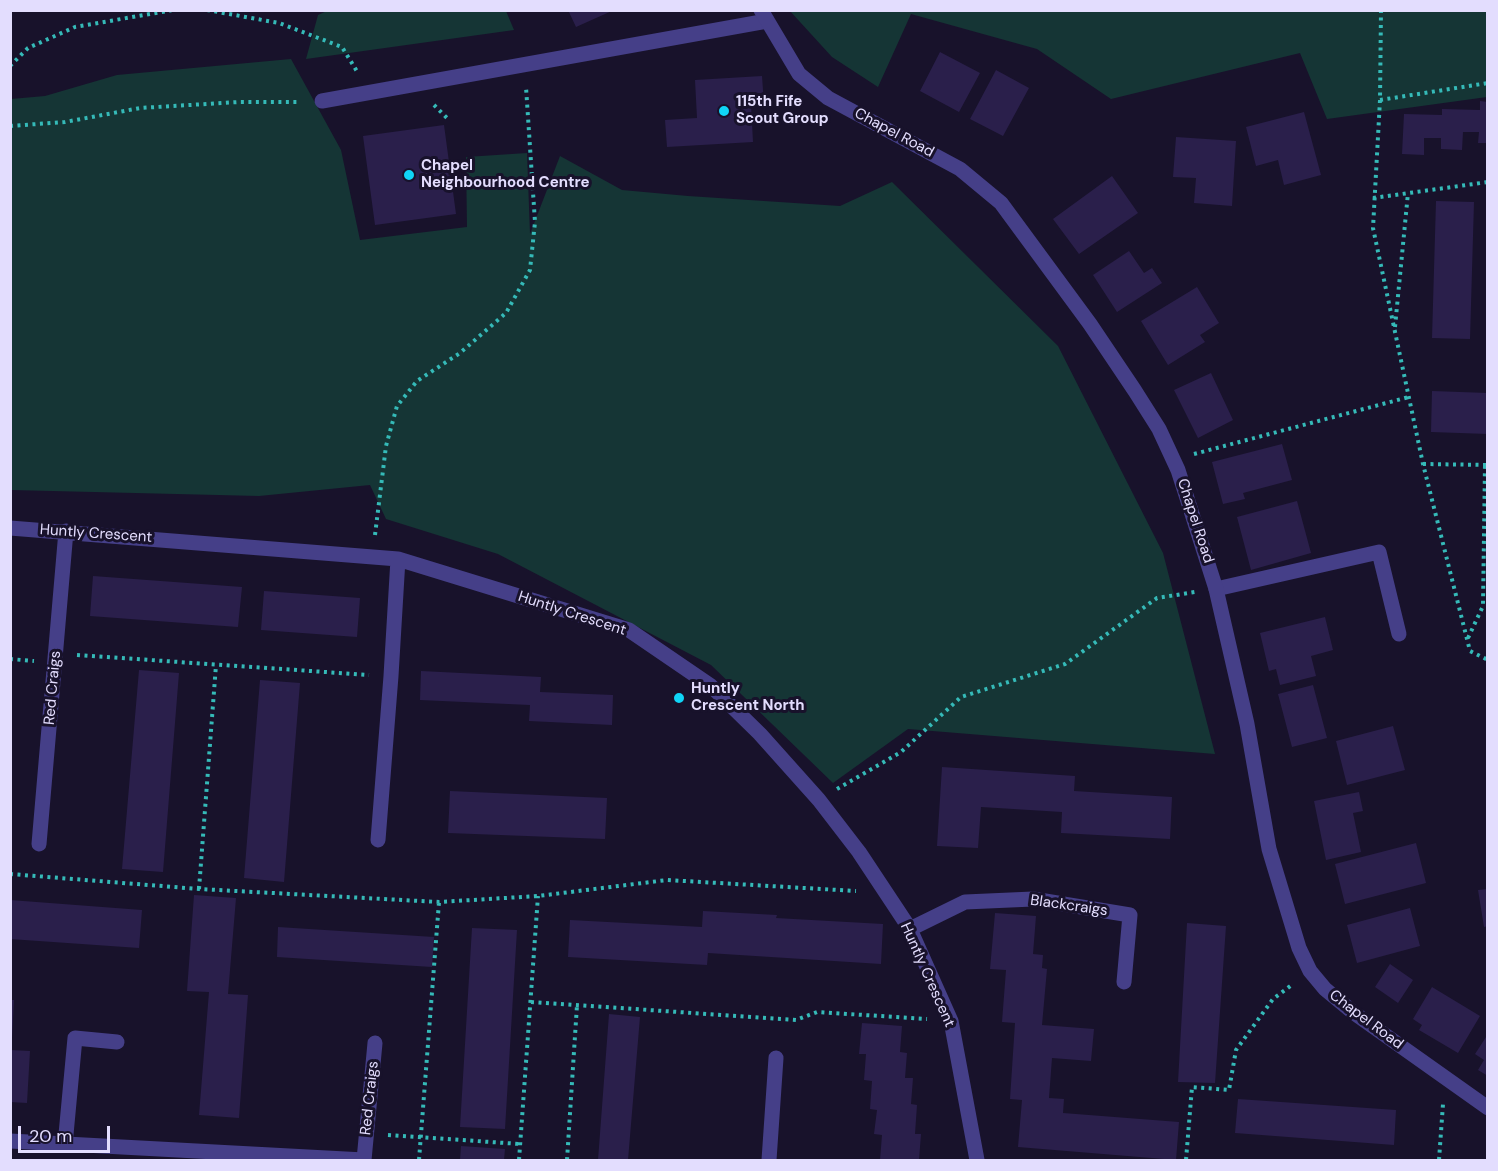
<!DOCTYPE html>
<style>
body{margin:0}
#map{position:relative;width:1498px;height:1171px;overflow:hidden;background:#18122b;font-family:"DM Sans",sans-serif}
canvas{display:block}
.frame{position:absolute;inset:0;border:12px solid #e3ddfe;pointer-events:none}
.scale{position:absolute;left:18px;top:1126px;width:92px;height:27px;box-sizing:border-box;border:3px solid #e3ddfe;border-top:0;padding-left:8px;font-size:18px;line-height:21px;white-space:nowrap;color:#e3ddfe;-webkit-text-stroke:4px #18122b;paint-order:stroke}
</style>
<div id="map">
<canvas width="1498" height="1171"></canvas>
<div class="frame"></div>
<div class="scale">20 m</div>
</div>
<script>
const ctx = document.querySelector('canvas').getContext('2d');
ctx.lineJoin = 'round';
function fill(path, color) {
  ctx.fillStyle = color;
  ctx.fill(path, 'evenodd');
}
function strokePath(path, color, width, dash) {
  ctx.strokeStyle = color;
  ctx.lineWidth = width;
  ctx.lineCap = dash ? 'butt' : 'round';
  ctx.setLineDash(dash || []);
  ctx.stroke(path);
}
function label(font, color, halo, rows, align = 'center') {
  ctx.font = font + ' "DM Sans",sans-serif';
  ctx.lineWidth = 6;
  ctx.setLineDash([]);
  ctx.textBaseline = 'middle';
  ctx.strokeStyle = halo;
  ctx.fillStyle = color;
  for (const [text, x, y, turn = 0] of rows) {
    ctx.save();
    ctx.translate(x, y);
    ctx.rotate((+turn || 0) * Math.PI / 180);
    ctx.textAlign = isNaN(turn) ? turn : align;
    if (halo) ctx.strokeText(text, 0, 0);
    ctx.fillText(text, 0, 0);
    ctx.restore();
  }
}
fill(new Path2D(`
 M327,11H506L514,30L306,59L318,15Z
 M790,11H1487V97L1327,119L1300,53L1111,99L1037,49L911,14L878,87L832,57Z
 M291,59L341,150L360,240L467,227L466,157L527,153L530,234L560,156L622,190L688,196L840,206L892,182L1058,346L1163,553L1215,754L908,729L833,783L711,665L498,554L386,519L370,485L259,496L11,490V99L45,96L117,75Z`), '#153535');
fill(new Path2D(`
 M568,10H614L576,27Z
 M940,52L980,73L959,112L920,91Z
 M996,70L1029,88L1003,136L970,119Z
 M762,76L764,104L751,105L753,142L667,147L665,120L697,118L695,80Z
 M1480,101L1488,102V143H1478L1479,132H1463L1462,150L1441,149V138H1424V155L1402,154L1404,114L1442,115V109L1480,110Z
 M1304,112L1321,175L1284,185L1278,160L1256,166L1246,127Z
 M444,125L456,214L375,225L363,136Z
 M1176,137L1236,141L1232,206L1194,203L1196,178L1173,177Z
 M1112,176L1138,213L1079,254L1053,219Z
 M1436,201L1474,202L1470,339L1432,338Z
 M1129,251L1144,273L1152,268L1162,283L1117,312L1093,275Z
 M1197,287L1219,323L1200,335L1205,342L1168,365L1141,321Z
 M1211,373L1233,420L1198,438L1174,390Z
 M1432,391L1488,393V434L1431,432Z
 M1282,444L1292,480L1243,493L1245,499L1223,504L1212,462Z
 M1297,501L1311,553L1251,570L1237,517Z
 M93,576L242,587L238,627L90,616Z
 M264,591L360,598L357,637L261,630Z
 M1325,617L1333,650L1311,656L1316,676L1280,685L1276,669L1269,671L1260,633Z
 M139,670L179,673L163,872L122,869Z
 M421,671L541,677L540,692L613,695L612,725L529,721L530,705L420,700Z
 M260,680L300,683L284,882L244,878Z
 M1313,685L1327,738L1292,747L1278,694Z
 M1393,726L1405,770L1347,785L1336,741Z
 M942,767L1075,776L1074,791L1172,797L1170,839L1061,833L1062,812L981,807L978,848L937,846Z
 M450,791L607,798L605,839L448,833Z
 M1359,792L1363,811L1353,813L1361,852L1326,860L1314,801Z
 M1416,843L1426,883L1345,904L1335,864Z
 M1488,889V926L1484,927L1478,890Z
 M194,895L236,898L228,994L248,995L239,1118L199,1115L209,992L187,991Z
 M10,900L142,910L139,948L10,939Z
 M1410,908L1420,946L1357,963L1347,925Z
 M703,911L777,915L776,918L883,924L881,964L708,953L707,965L568,957L570,920L702,927Z
 M995,913L1036,916L1033,954L1043,955L1042,968L1047,969L1042,1025L1094,1029L1091,1061L1052,1058L1049,1098L1064,1099L1063,1113L1179,1122L1176,1160L1018,1147L1022,1100L1010,1099L1015,1023L1002,1022L1006,970L990,969Z
 M1187,923L1226,926L1215,1083L1178,1082Z
 M278,927L434,937L432,967L277,957Z
 M472,928L517,930L505,1129L460,1127Z
 M1390,964L1413,980L1398,1003L1375,987Z
 M1432,987L1480,1016L1458,1053L1419,1030L1422,1025L1413,1019Z
 M10,1000H14L12,1038H10Z
 M609,1014L640,1017L628,1160H598Z
 M862,1023L902,1026L900,1052L907,1053L905,1078H913L911,1104L917,1105L915,1134H921L919,1160H880L882,1135L874,1134L877,1110L870,1109L872,1081L864,1080L866,1054H859Z
 M1488,1034V1076L1478,1070L1484,1060L1475,1054Z
 M10,1050L30,1051L27,1103L10,1102Z
 M1238,1099L1396,1110L1394,1145L1235,1133Z
 M461,1146L505,1149L504,1160H460Z`), '#2a1f4b');
strokePath(new Path2D(`
 M207,10L279,23L342,47L358,73
 M1381,10L1380,100L1373,228L1423,464L1470,651L1488,660
 M10,66L28,48L75,27L173,10
 M1380,100L1488,83
 M434,105L448,119
 M10,126L65,122L140,108L239,102H300
 M1373,198L1488,182
 M1395,327L1408,193
 M1194,454L1409,397
 M1423,464L1488,465
 M375,535L386,446L397,406L417,381L460,353L506,313L530,270L535,222L526,87
 M1468,638L1483,606L1485,465
 M77,655L369,675
 M10,659L34,661
 M837,789L901,752L961,697L1065,664L1157,598L1195,592
 M10,874L199,889L439,902L538,896L667,880L856,891
 M199,889L216,665
 M531,1002L796,1020L817,1012L927,1019
 M388,1135L520,1144
 M419,1160L439,902
 M519,1160L538,896
 M567,1160L577,1005
 M1186,1160L1192,1087L1229,1090L1236,1050L1273,999L1293,984
 M1439,1160L1443,1104`), '#35bab8', 4, [3, 4.5]);
strokePath(new Path2D(`
 M322,101L767,21
 M1216,589L1379,552L1399,634
 M65,1145L75,1038L117,1042
 M769,1160L776,1058`), '#453f88', 15);
strokePath(new Path2D(`
 M761,10L799,74L828,98L960,169L1001,203L1090,324L1135,391L1159,429L1178,470L1216,589L1247,724L1269,849L1299,948L1310,971L1325,989L1354,1013L1488,1108
 M10,528L398,559L629,630L711,686L760,734L819,800L859,852L910,929L951,1021L977,1160
 M378,840L391,676L398,559
 M39,844L66,531
 M910,929L965,902L1033,899L1130,915L1124,982
 M10,1141L364,1160L375,1043`), '#453f88', 15);
for (const [x, y, r, color] of [
 [724,111,6,"#10d5f7"],
 [409,175,6,"#10d5f7"],
 [679,698,6,"#10d5f7"]
]) {
  const dot = new Path2D();
  dot.arc(x, y, r, 0, 2 * Math.PI);
  ctx.fillStyle = color;
  ctx.fill(dot);
  strokePath(dot, '#18122b', 2);
}
label('bold 15px', '#e3ddfe', '#18122b', [
 ["115th Fife",736,102],
 ["Scout Group",736,119],
 ["Chapel",421,166],
 ["Neighbourhood Centre",421,183],
 ["Huntly",691,689],
 ["Crescent North",691,706]
], 'left');
label('15px', '#e3ddfe', '#18122b', [
 ["Chapel Road",894,133,28],
 ["Chapel Road",1195,521,72],
 ["Huntly Crescent",96,534,4],
 ["Huntly Crescent",572,614,18],
 ["Red Craigs",53,688,-85],
 ["Blackcraigs",1069,906,8],
 ["Huntly Crescent",927,975,66],
 ["Chapel Road",1366,1020,37],
 ["Red Craigs",370,1098,-84]
]);
</script>
